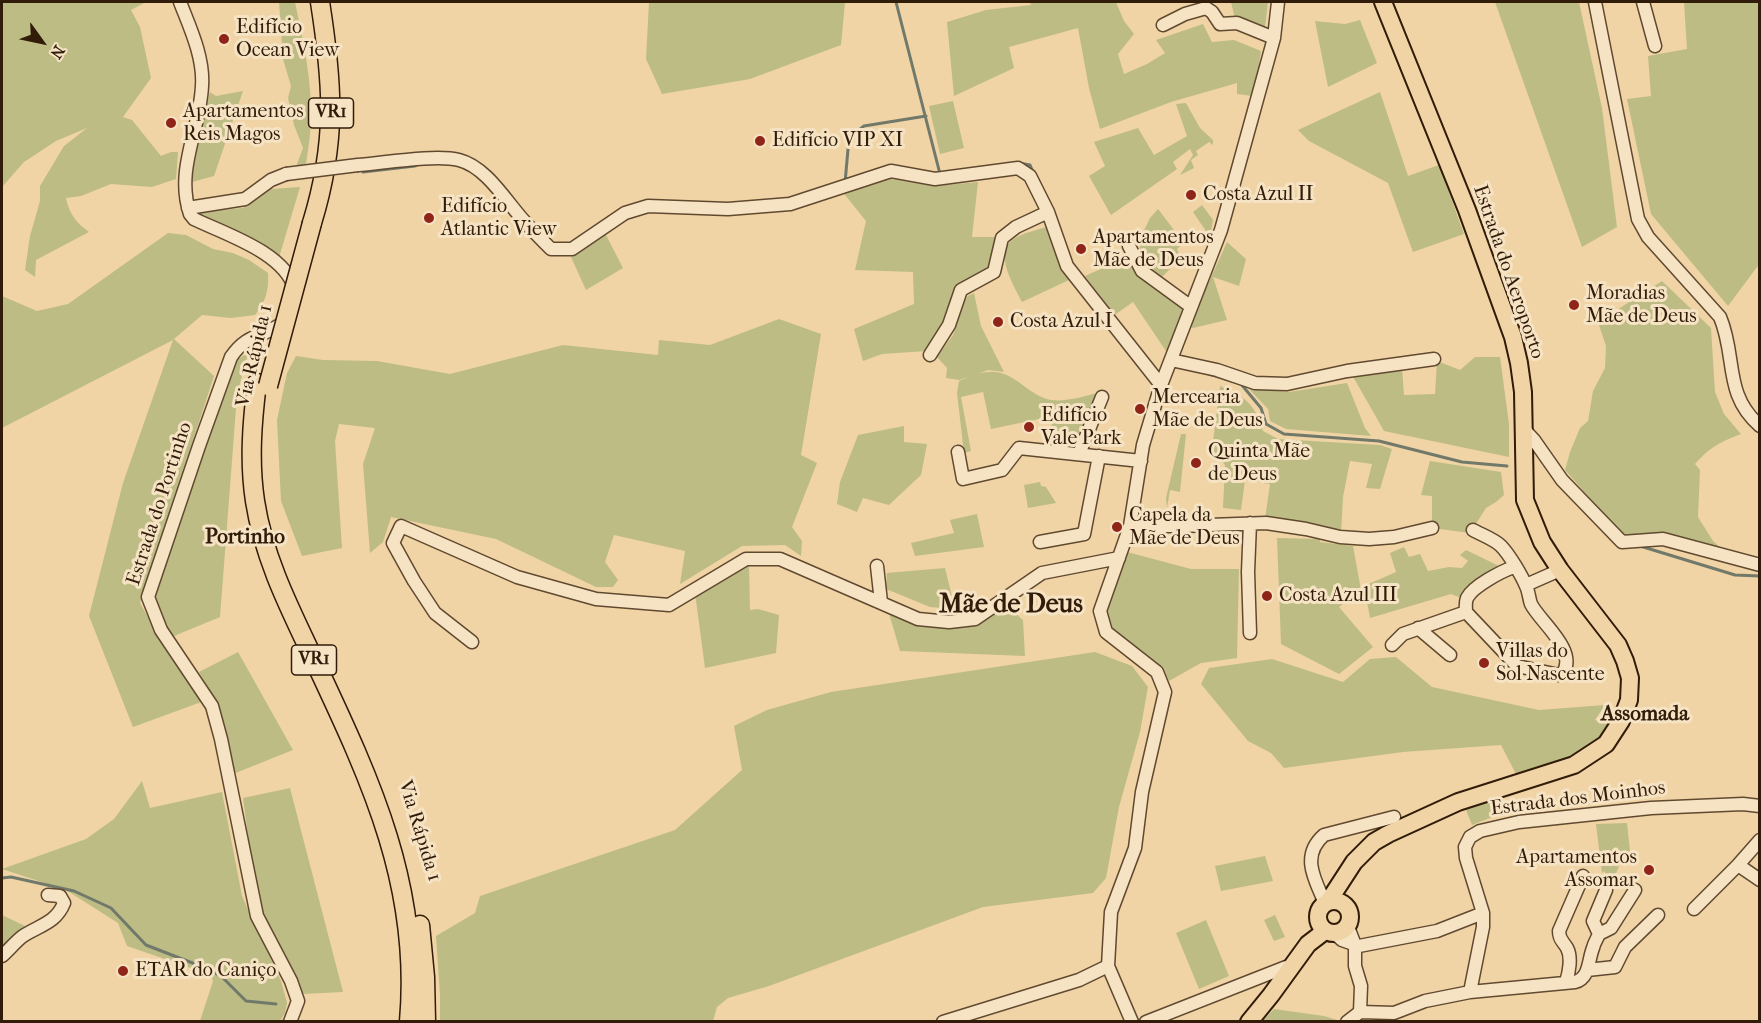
<!DOCTYPE html>
<meta charset="utf-8">
<style>
body{margin:0}
#map{position:relative;width:1761px;height:1023px;overflow:hidden;background:#f0d4a5;font-family:"IM FELL French Canon",serif}
canvas{display:block}
.frame{position:absolute;inset:0;border:3px solid #311b09;pointer-events:none}
.north{position:absolute;left:12px;top:12px;width:60px;height:60px;-webkit-text-stroke:4px #f5e3c4;paint-order:stroke;rotate:123deg;font-size:16px;font-weight:700;line-height:24px;text-align:center;color:#311b09}
.north::after{content:'';display:block;margin:auto;width:21px;height:27px;background:#311b09;clip-path:polygon(50% 0,100% 100%,50% 72%,0 100%)}
</style>
<div id="map">
<canvas width="1761" height="1023"></canvas>
<div class="frame"></div>
<div class="north">N</div>
</div>
<script>
const ctx = document.querySelector('canvas').getContext('2d');
ctx.lineJoin = 'round';
function fill(path, color) {
  ctx.fillStyle = color;
  ctx.fill(path, 'evenodd');
}
function strokePath(path, color, width, dash) {
  ctx.strokeStyle = color;
  ctx.lineWidth = width;
  ctx.lineCap = dash ? 'butt' : 'round';
  ctx.setLineDash(dash || []);
  ctx.stroke(path);
}
function label(font, color, halo, rows, align = 'center') {
  ctx.font = font + ' "IM FELL French Canon",serif';
  ctx.lineWidth = 6;
  ctx.setLineDash([]);
  ctx.textBaseline = 'middle';
  ctx.strokeStyle = halo;
  ctx.fillStyle = color;
  for (const [text, x, y, turn = 0] of rows) {
    ctx.save();
    ctx.translate(x, y);
    ctx.rotate((+turn || 0) * Math.PI / 180);
    ctx.textAlign = isNaN(turn) ? turn : align;
    if (halo) ctx.strokeText(text, 0, 0);
    ctx.fillText(text, 0, 0);
    ctx.restore();
  }
}
fill(new Path2D(`
 M2,2H146L131,10L140,27L151,78L123,117L132,120L161,156L171,152H178L176,179L152,187L111,184L81,196L66,198C69,213 76,223 89,232L36,260L35,277L25,270L30,236L40,201V186L64,146L87,128L56,141L24,162L2,187Z
 M279,2H295C302,36 310,71 311,107C312,128 308,150 305,171L294,172L303,148L294,125L288,98L291,86L283,59Z
 M649,2H845L841,45L750,79L662,94L646,59Z
 M1030,2H1116L1124,21L1134,34L1118,54L1124,74L1147,64L1165,53L1156,40L1203,24L1212,42L1234,40L1261,51L1257,78L1252,96L1237,94V83L1171,102L1100,129L1089,88L1078,28L1009,47L1014,68L954,96L947,22L986,10L1031,5Z
 M1231,2H1268L1265,27L1242,18L1235,19Z
 M1495,2H1579L1602,108L1617,227L1582,247Z
 M1684,2H1759V265L1757,267L1728,306L1651,214L1627,99L1651,96L1648,56L1687,49Z
 M1360,20L1377,63L1328,87L1315,21L1345,24Z
 M243,91L214,176L192,182L195,159L210,92L216,96Z
 M1380,92L1408,176L1439,165L1464,234L1413,252L1388,183L1309,141L1298,130Z
 M953,101L964,148L940,154L929,106Z
 M1186,103L1200,128L1213,140V145L1209,142L1196,151L1198,155L1191,160L1194,168L1180,175L1193,155L1190,149L1173,162L1177,169L1111,215L1089,176L1105,166L1094,142L1138,128L1154,155L1187,136L1176,104Z
 M891,179L934,186L978,182L972,237H998L989,269L956,285L944,323L927,351L882,354L863,361L854,329L914,304L913,272L855,270L866,221L841,190Z
 M300,187L278,261L259,241L209,221L197,214L199,212L243,208L262,193L271,189Z
 M1202,205L1213,220L1210,237L1193,212Z
 M1158,209L1184,243L1177,249L1181,258L1160,279C1147,270 1140,258 1139,241L1150,218Z
 M1046,227L1060,267L1069,280L1022,302C1013,283 990,249 1019,236C1027,232 1037,230 1046,227Z
 M168,233L186,235L213,249L233,253L249,260L268,273C269,289 266,302 255,315L231,318L202,315L174,339L214,376L140,603L170,656L204,701L133,727L89,616L123,483L173,340L2,428V296L37,311L68,304Z
 M606,235L623,268L586,290L571,257Z
 M1227,242L1246,259L1239,286L1213,277L1227,320L1193,328L1189,326Z
 M1130,256L1138,276L1185,308L1168,354L1133,302L1113,316L1085,276Z
 M1662,281L1711,328L1715,392L1724,414L1741,434C1720,442 1710,447 1695,464L1700,470L1698,517L1713,541L1724,551L1626,540L1565,470L1570,452L1580,428L1588,421L1593,391L1605,368L1606,346L1598,322Z
 M974,293L981,326L1004,372L988,370L978,374C1012,363 1024,395 1051,400C1067,402 1084,396 1098,393L1078,447L1055,438L1051,422H1045L1044,418L991,429L983,392L961,397L971,451L964,453L957,393L959,381L969,377L959,380L946,378L947,368L937,357L953,335L964,302L968,296Z
 M779,319L821,334L801,455L817,463L792,527L802,541L801,556L785,545L742,546L680,584L685,551L614,535L605,562L618,580L613,587H596L496,539L391,517L383,542L370,553L363,464L375,428L339,424L335,441L342,548L302,556L281,501L277,420L287,373L296,356L323,360L377,361L450,374L563,345L658,355L659,340L710,345Z
 M248,353L237,395L220,617L174,636L165,629L155,595L235,361Z
 M1475,357H1500L1509,424V457L1384,431L1351,373L1402,368L1404,395L1435,394L1437,361L1460,370Z
 M1347,383L1365,428L1371,436L1286,429L1270,421L1268,409L1248,388L1289,392Z
 M1220,386C1247,398 1254,403 1263,431L1278,439L1380,445L1392,449L1380,489L1366,488L1372,464L1350,461L1343,497L1341,533L1265,519L1270,484L1245,480L1241,510L1223,508L1225,465L1212,449Z
 M904,426V442L927,444L921,475L889,505L863,498L857,512L837,504L840,482L858,435Z
 M1181,434H1186L1180,492L1170,490L1167,508L1166,498Z
 M1430,461L1501,472L1504,495L1496,502L1486,508L1470,533L1432,528V496L1421,495Z
 M1040,482L1041,486L1046,487L1056,503L1028,508L1024,485Z
 M977,514L984,547L915,556L911,543L954,533L950,520Z
 M1277,538L1320,539V542L1353,546L1361,590L1339,607L1373,647L1339,674L1281,644Z
 M1404,547L1409,557L1420,554L1428,571L1449,567L1462,568L1468,561L1460,555L1466,550L1499,566L1467,586L1461,598L1451,594L1370,618L1364,586L1396,572L1390,553Z
 M1127,552L1191,569H1239L1237,658L1201,663L1169,681L1163,667L1111,630L1107,611Z
 M749,565L750,610L758,609L779,615L776,653L705,668L695,593Z
 M945,568L955,609L930,607L886,589L887,573Z
 M1007,606L1023,620L1025,656L900,651L888,610L978,624Z
 M238,652L293,750L233,774L219,707L199,672Z
 M1095,652L1132,666L1148,687L1140,732L1119,807L1106,878L1093,893L983,907L769,986L728,998L717,1007L713,1021H440V995L436,936L475,913L480,896L675,830L742,770L734,726L767,710L831,692Z
 M1396,657L1432,687L1539,710L1605,705L1595,720L1609,724L1602,740L1567,759L1517,776L1501,745L1403,752L1284,768L1271,753L1248,741L1201,684L1209,668L1272,659L1343,682L1370,659Z
 M142,781L150,808L222,792L242,896L281,981L287,1003L285,1013L280,1021H200L213,981L211,975L127,946L118,923L66,890L2,869L86,839L114,819Z
 M290,788L343,992L302,994L263,915L253,874L243,798Z
 M1492,796L1495,816L1472,825L1465,807Z
 M1627,823L1631,860L1616,867L1619,866L1615,876L1619,878L1616,883L1605,880V871L1602,873L1596,824Z
 M1265,856L1273,881L1221,891L1215,866Z
 M2,915L25,926L2,946Z
 M1275,915L1285,937L1274,941L1264,920Z
 M1206,920L1229,976L1199,989L1176,933Z
 M1274,1009L1324,1016L1337,1020L1262,1021Z`), '#bdbc84');
strokePath(new Path2D(`
 M896,2L940,174
 M1019,163L1030,165L1034,174
 M363,172L415,166L421,163
 M845,183L849,138L864,126L926,116
 M1209,374L1241,384L1261,408L1266,424L1284,434L1379,441L1462,462L1507,466
 M1640,546L1735,575L1760,576
 M2,878L11,877L74,891L111,908L146,945L208,969L222,977L246,1001L276,1004`), '#71796b', 3);
const minor = new Path2D(`
 M180,2C190,28 204,57 202,86C200,130 175,170 190,214L194,219C225,234 286,253 295,290
 M1595,2L1638,219L1648,237L1720,317C1737,357 1723,394 1760,426
 M1643,2L1655,46
 M1163,25L1185,14L1206,8L1212,12L1220,24L1237,23L1274,38
 M358,165C384,163 436,154 459,160C487,167 507,203 525,222C533,231 542,240 551,249H572L625,213L648,206L728,209L790,204L891,171L935,179L1018,168L1030,176L1048,212L1067,266L1161,385
 M188,208L245,199L271,180L286,174
 M1129,246L1142,271L1190,306
 M285,321C263,339 249,331 231,357L199,446L148,597L161,630L212,706L221,739L257,916L291,981L298,1001L290,1022
 M930,355L949,325L961,290L994,272L1002,238L1016,227L1048,212
 M1171,360L1217,370L1255,383L1287,384L1347,371L1434,359
 M1523,428L1534,440L1562,480L1622,542L1663,539L1760,565
 M958,452L963,479L1002,470L1019,448L1141,461
 M1079,454L1102,397
 M1130,526H1181L1266,523L1306,529L1340,537L1369,539L1394,537L1432,528
 M1473,530C1482,535 1494,539 1501,546C1509,554 1522,576 1526,586C1529,592 1529,599 1531,604C1540,622 1578,650 1563,673L1559,675L1517,666L1466,612C1466,607 1465,603 1467,598C1473,586 1502,571 1514,567
 M1040,542L1084,534L1099,456
 M877,566L881,602
 M1526,585L1560,570
 M1418,628L1450,655
 M1250,633L1248,572L1250,523
 M472,642L435,613L414,581L393,543L401,526L517,577L596,599L669,605L746,559H780L918,619L949,622L975,619L1042,573L1119,558
 M1392,645L1403,634L1466,612
 M1738,865L1760,840
 M1325,903C1315,880 1300,856 1324,835L1394,817
 M1694,909L1738,865L1760,880
 M1348,927L1355,945
 M1335,934L1342,940L1359,946L1437,931L1483,913
 M1599,934L1611,928L1635,890
 M1355,945V966L1361,986L1360,1012L1394,1013L1425,1001L1470,992L1575,982C1590,978 1588,960 1593,948C1594,943 1597,939 1599,934L1593,921L1606,890
 M2,956C9,950 15,942 23,936C40,925 56,923 64,903L60,896L48,895
 M1587,970L1615,967L1625,947L1658,915
 M1566,982C1569,973 1572,957 1567,948C1563,941 1559,940 1559,931L1583,876
 M1470,992L1483,927V913L1466,858L1465,847L1470,837L1480,831L1519,822L1651,808L1743,804L1760,806
 M943,1022L1079,980L1108,966
 M1132,1022L1108,966L1111,912L1135,848L1142,792L1165,692L1157,672L1106,632L1100,611L1130,526L1143,445L1161,385L1221,230L1274,38L1278,2
 M1146,1022L1286,967
 M1347,1022L1360,1012`);
const major = new Path2D(`
 M1318 917a16 16 0 1 1 32 0a16 16 0 1 1-32 0Z
 M1328,902L1354,862L1374,842L1388,834L1458,802L1574,765L1606,744L1621,721L1629,700L1630,678L1625,661L1618,645L1560,570L1542,542L1525,500L1523,392L1519,363L1513,337L1467,210L1383,2
 M1249,1022L1271,995L1308,944L1325,931`);
const highway = new Path2D(`
 M312,223C337,141 333,85 320,2
 M257,383C252,423 249,461 255,501C264,560 292,613 317,666C372,783 421,888 409,1022
 M420,925L425,977L426,1022`);
strokePath(minor, '#614930', 15);
strokePath(major, '#311b09', 20);
strokePath(highway, '#311b09', 21);
strokePath(minor, '#f5e3c4', 12);
strokePath(major, '#f0d4a5', 16);
strokePath(highway, '#f0d4a5', 18);
const minorBridge = new Path2D(`
 M286,174L358,165`);
const highwayBridge = new Path2D(`
 M268,386L312,223`);
strokePath(minorBridge, '#614930', 15, []);
strokePath(highwayBridge, '#311b09', 21, []);
strokePath(minorBridge, '#f5e3c4', 12);
strokePath(highwayBridge, '#f0d4a5', 18);
for (const [x, y, r, color] of [
 [224,39,6,"#8f2418"],
 [171,123,6,"#8f2418"],
 [760,141,6,"#8f2418"],
 [1191,195,6,"#8f2418"],
 [429,218,6,"#8f2418"],
 [1081,249,6,"#8f2418"],
 [1574,305,6,"#8f2418"],
 [998,322,6,"#8f2418"],
 [1140,409,6,"#8f2418"],
 [1029,427,6,"#8f2418"],
 [1196,463,6,"#8f2418"],
 [1117,527,6,"#8f2418"],
 [1267,596,6,"#8f2418"],
 [1484,663,6,"#8f2418"],
 [1649,870,6,"#8f2418"],
 [123,971,6,"#8f2418"]
]) {
  const dot = new Path2D();
  dot.arc(x, y, r, 0, 2 * Math.PI);
  ctx.fillStyle = color;
  ctx.fill(dot);
  strokePath(dot, '#f5e3c4', 2);
}
for (const [x, y, w] of [
 [331,113,45],
 [314,660,45]
]) {
  const box = new Path2D();
  box.roundRect(x - w / 2, y - 15, w, 30, 4.5);
  ctx.fillStyle = '#f5e3c4';
  ctx.fill(box);
  strokePath(box, '#311b09', 1.5);
}
label('bold 18px', '#311b09', null, [
 ["VR1",331,113],
 ["VR1",314,660]
]);
label('20px', '#311b09', '#f5e3c4', [
 ["Edifício",236,28],
 ["Ocean View",236,51],
 ["Apartamentos",183,112],
 ["Reis Magos",183,135],
 ["Edifício VIP XI",772,141],
 ["Costa Azul II",1203,195],
 ["Edifício",441,207],
 ["Atlantic View",441,230],
 ["Apartamentos",1093,238],
 ["Mãe de Deus",1093,261],
 ["Moradias",1586,294],
 ["Mãe de Deus",1586,317],
 ["Costa Azul I",1010,322],
 ["Mercearia",1152,398],
 ["Mãe de Deus",1152,421],
 ["Edifício",1041,416],
 ["Vale Park",1041,439],
 ["Quinta Mãe",1208,452],
 ["de Deus",1208,475],
 ["Capela da",1129,516],
 ["Mãe de Deus",1129,539],
 ["Costa Azul III",1279,596],
 ["Villas do",1496,652],
 ["Sol Nascente",1496,675],
 ["Apartamentos",1637,858,"right"],
 ["Assomar",1637,881,"right"],
 ["ETAR do Caniço",135,971]
], 'left');
label('20px', '#311b09', '#f5e3c4', [
 ["Estrada do Aeroporto",1508,272,71],
 ["Via Rápida 1",255,356,-77],
 ["Estrada do Portinho",160,504,-72],
 ["Estrada dos Moinhos",1578,799,-7],
 ["Via Rápida 1",419,831,73]
]);
label('bold 21px', '#311b09', '#f5e3c4', [
 ["Portinho",245,538],
 ["Assomada",1645,715]
]);
label('bold 26px', '#311b09', '#f5e3c4', [
 ["Mãe de Deus",1011,606]
]);
</script>
